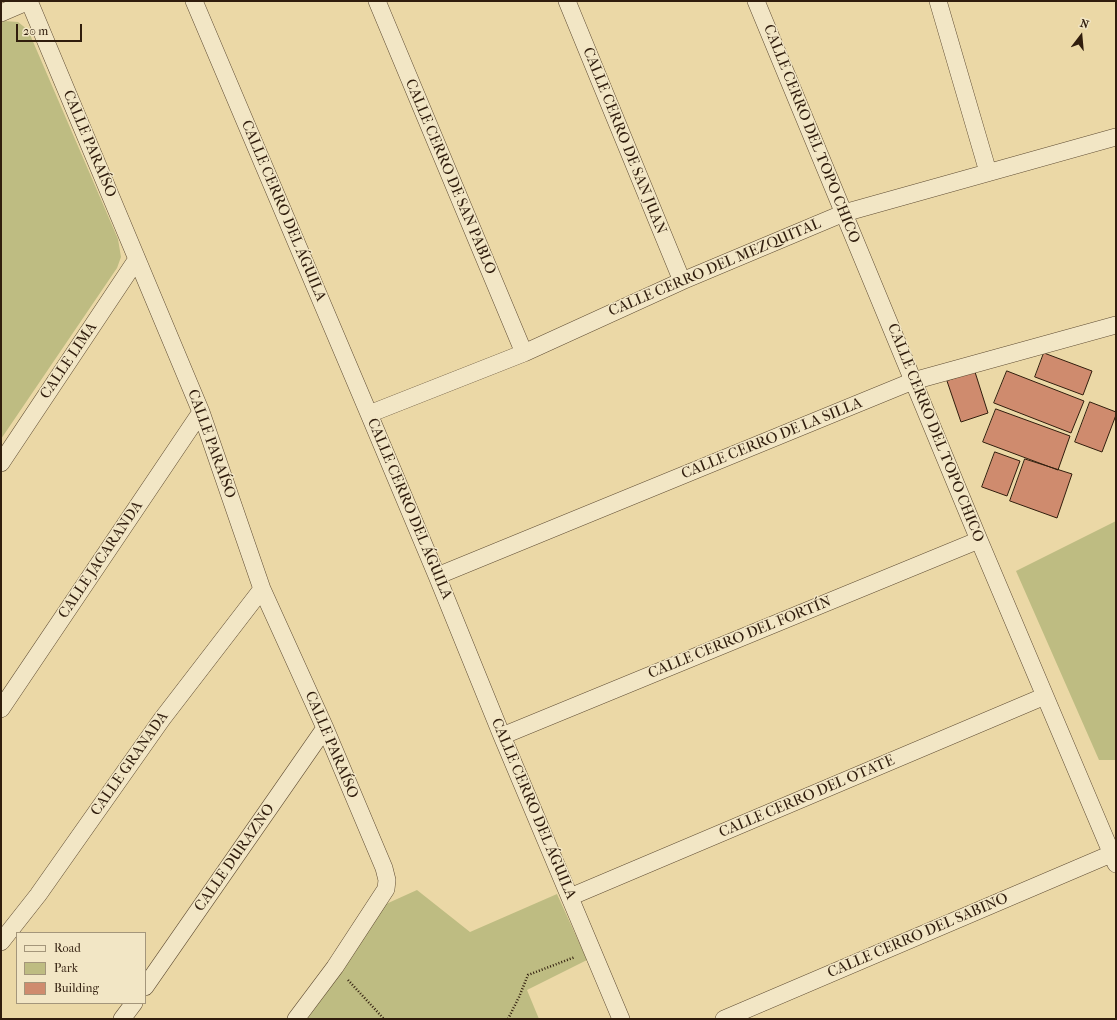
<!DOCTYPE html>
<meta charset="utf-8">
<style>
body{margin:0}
#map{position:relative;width:1117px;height:1020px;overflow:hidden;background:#ebd8a6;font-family:"IM FELL French Canon",serif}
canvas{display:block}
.frame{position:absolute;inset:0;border:2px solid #301d0d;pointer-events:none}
.legend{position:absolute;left:16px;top:932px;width:130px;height:72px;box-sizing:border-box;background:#f2e6c5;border:1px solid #a4967b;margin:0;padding:5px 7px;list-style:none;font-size:12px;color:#301d0d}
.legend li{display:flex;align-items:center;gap:8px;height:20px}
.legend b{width:20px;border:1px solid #a4967b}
.north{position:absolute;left:1061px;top:16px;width:40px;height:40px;-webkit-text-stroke:3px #f2e6c5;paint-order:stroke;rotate:16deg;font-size:11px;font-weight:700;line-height:16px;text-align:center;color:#301d0d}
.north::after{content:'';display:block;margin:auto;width:14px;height:18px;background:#301d0d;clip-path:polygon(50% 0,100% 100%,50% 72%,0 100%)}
.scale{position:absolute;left:16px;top:24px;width:66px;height:18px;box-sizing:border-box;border:2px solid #301d0d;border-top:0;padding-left:5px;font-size:12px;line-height:14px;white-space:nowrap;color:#301d0d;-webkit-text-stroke:3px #f2e6c5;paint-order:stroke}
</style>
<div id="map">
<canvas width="1117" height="1020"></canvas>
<div class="frame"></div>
<ul class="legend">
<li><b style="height:5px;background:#f2e6c5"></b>Road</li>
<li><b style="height:11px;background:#bebc82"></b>Park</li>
<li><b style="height:11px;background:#cf8b6e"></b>Building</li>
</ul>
<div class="north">N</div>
<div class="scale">20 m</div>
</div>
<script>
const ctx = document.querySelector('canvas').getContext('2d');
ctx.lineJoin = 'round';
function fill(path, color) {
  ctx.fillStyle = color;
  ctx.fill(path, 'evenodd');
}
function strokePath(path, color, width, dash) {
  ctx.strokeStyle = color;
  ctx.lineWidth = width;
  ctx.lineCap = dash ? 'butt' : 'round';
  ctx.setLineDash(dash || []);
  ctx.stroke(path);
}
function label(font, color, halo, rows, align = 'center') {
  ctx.font = font + ' "IM FELL French Canon",serif';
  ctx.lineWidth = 3;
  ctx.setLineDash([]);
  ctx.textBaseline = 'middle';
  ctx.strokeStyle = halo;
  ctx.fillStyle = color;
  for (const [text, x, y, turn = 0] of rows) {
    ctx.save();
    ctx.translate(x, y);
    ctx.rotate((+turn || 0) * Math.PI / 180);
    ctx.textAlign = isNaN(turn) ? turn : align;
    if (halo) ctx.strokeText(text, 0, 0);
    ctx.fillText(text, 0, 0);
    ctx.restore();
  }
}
fill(new Path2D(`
 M4,21L18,22L28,30L118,239L121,257L117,268L1,439V23Z
 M1116,521V760H1099L1016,571Z
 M417,890L470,932L557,894L587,960L527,990L539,1019H307L386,904Z`), '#bebc82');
const building = new Path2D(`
 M1044,353L1092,371L1083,395L1035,377Z
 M1007,371L1084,401L1071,433L994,403Z
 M975,372L988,413L961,422L947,381Z
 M1090,402L1116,412V415L1102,452L1075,442Z
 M996,409L1070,436L1058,470L983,442Z
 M995,452L1020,461L1007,496L982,487Z
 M1025,459L1072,474L1057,518L1010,501Z`);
fill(building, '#cf8b6e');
strokePath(building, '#301d0d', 1);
const minor = new Path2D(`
 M29,1L201,412L262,589L325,728L384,868L387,880L386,889L335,967L296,1019
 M194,1L369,414L437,576L502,736L621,1019
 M377,1L524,353
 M567,1L682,281
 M756,1L979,540L1116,864
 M938,1L988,172
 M1,13L29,1
 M369,414L524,353L682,281L844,213L1116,137
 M1,463L137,259
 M437,576L913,381L1116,325
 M1,709L201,412
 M502,736L979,540
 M570,897L1045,696
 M1,942L38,895L162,719L262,589
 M145,987L325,728
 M122,1019L134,1003
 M724,1019L1111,854`);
strokePath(minor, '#5f4c33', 18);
strokePath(new Path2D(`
 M348,980L384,1019
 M508,1019L519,997L528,975L575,957`), '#301d0d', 2.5, [1, 2]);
strokePath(minor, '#f2e6c5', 17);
label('15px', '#301d0d', '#f2e6c5', [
 ["CALLE CERRO DEL TOPO CHICO",811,134,68],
 ["CALLE CERRO DE SAN JUAN",624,141,68],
 ["CALLE PARAÍSO",89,144,67],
 ["CALLE CERRO DE SAN PABLO",450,177,67],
 ["CALLE CERRO DEL ÁGUILA",283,211,67],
 ["CALLE CERRO DEL MEZQUITAL",715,268,-23],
 ["CALLE LIMA",69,361,-56],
 ["CALLE CERRO DEL TOPO CHICO",935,433,68],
 ["CALLE CERRO DE LA SILLA",772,439,-22],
 ["CALLE PARAÍSO",211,444,70],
 ["CALLE CERRO DEL ÁGUILA",409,509,67],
 ["CALLE JACARANDA",101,560,-56],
 ["CALLE CERRO DEL FORTÍN",740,638,-22],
 ["CALLE PARAÍSO",331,745,67],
 ["CALLE GRANADA",130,764,-55],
 ["CALLE CERRO DEL OTATE",807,797,-23],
 ["CALLE CERRO DEL ÁGUILA",533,809,67],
 ["CALLE DURAZNO",235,858,-55],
 ["CALLE CERRO DEL SABINO",918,936,-23]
]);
</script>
